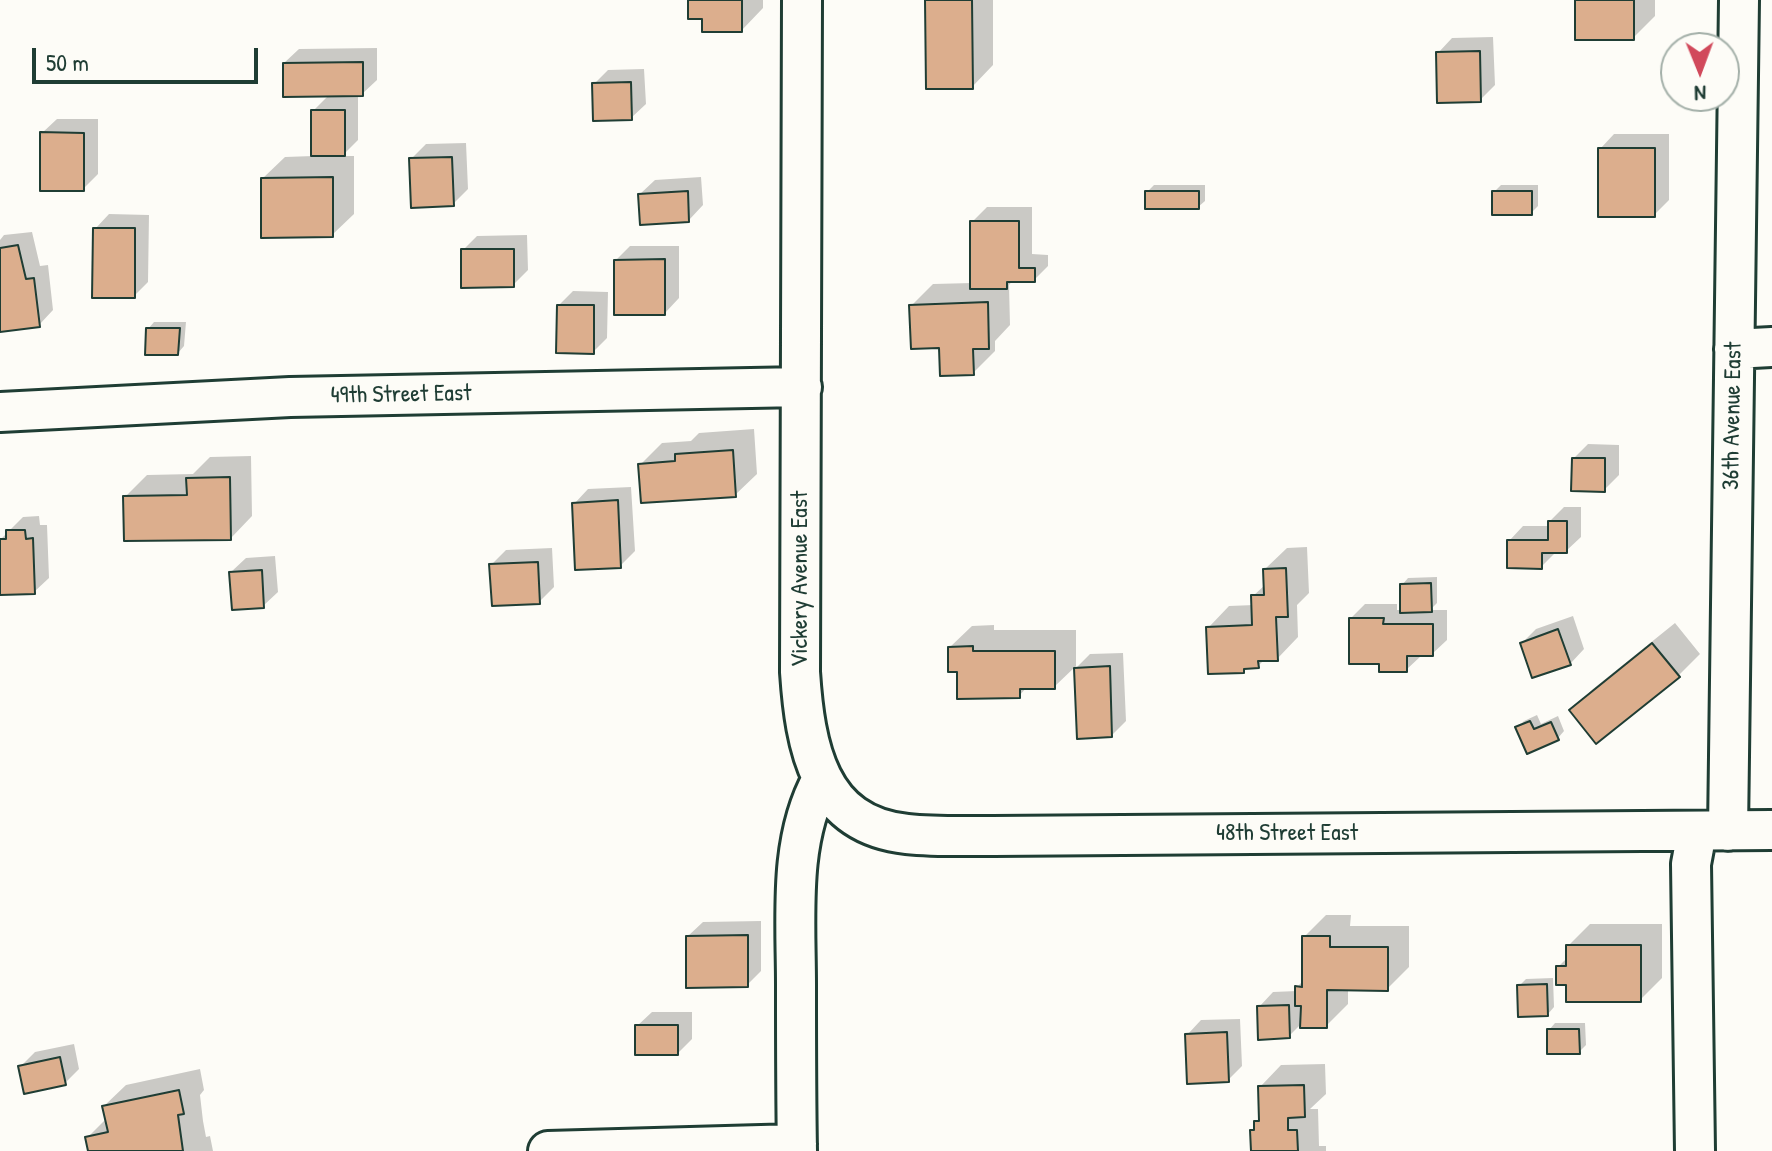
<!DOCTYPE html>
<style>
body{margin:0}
#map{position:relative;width:1772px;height:1151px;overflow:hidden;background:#fdfcf7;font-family:"Patrick Hand",sans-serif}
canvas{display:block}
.north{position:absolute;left:1660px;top:32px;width:80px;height:80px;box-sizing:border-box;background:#fdfcf7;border:2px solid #a4b0a9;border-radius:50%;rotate:179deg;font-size:22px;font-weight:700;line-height:32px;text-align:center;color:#1f3d34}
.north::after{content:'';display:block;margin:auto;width:28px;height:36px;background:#d1495b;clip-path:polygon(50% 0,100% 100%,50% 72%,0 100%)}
.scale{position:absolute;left:32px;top:48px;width:226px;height:36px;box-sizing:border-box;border:4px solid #1f3d34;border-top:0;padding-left:10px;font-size:24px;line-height:28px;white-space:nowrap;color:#1f3d34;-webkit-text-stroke:6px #fdfcf7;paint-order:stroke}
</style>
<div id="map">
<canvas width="1772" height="1151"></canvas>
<div class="north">N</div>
<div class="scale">50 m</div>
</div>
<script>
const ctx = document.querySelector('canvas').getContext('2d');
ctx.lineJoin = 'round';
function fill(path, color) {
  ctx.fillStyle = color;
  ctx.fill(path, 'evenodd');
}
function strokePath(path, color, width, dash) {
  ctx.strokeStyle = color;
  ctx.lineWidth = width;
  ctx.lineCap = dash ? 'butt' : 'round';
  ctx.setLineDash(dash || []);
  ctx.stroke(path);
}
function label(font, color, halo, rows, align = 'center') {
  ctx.font = font + ' "Patrick Hand",sans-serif';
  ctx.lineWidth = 8;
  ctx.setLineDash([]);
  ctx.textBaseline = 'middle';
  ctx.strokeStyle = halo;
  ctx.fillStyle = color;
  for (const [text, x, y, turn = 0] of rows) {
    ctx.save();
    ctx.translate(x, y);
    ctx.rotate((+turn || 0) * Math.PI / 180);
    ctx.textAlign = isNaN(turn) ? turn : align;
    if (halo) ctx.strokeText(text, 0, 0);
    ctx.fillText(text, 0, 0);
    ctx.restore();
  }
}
fill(new Path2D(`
 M690,0H763V8L742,30L704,17Z
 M927,0H993V65L972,87Z
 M1577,0H1655V16L1633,38Z
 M1493,37L1495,85L1480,100L1438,53L1452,38Z
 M377,48V80L362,94H358V140L342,156H354V214L332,235L263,178L285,157L313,156V111L329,95L284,63L299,49Z
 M644,69L646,104L631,118L594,84L608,70Z
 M57,119H98V174L83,189L42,133Z
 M1614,134H1669V200L1654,215L1600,149Z
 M466,143L468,189L453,204L411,159L426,144Z
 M701,177L703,205L689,220L640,194L655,180Z
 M1154,185H1205V201L1198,207L1147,192Z
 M1501,185H1538V206L1531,213L1494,192Z
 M987,207H1032V254L1048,255V266L1034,280H1013L1009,285L1010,325L995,341V351L973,373L941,346L911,306L933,284L972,283V222Z
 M109,214L149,215L148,282L134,296L95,229Z
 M32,232L40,266L48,265L53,310L39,325L0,330V240L4,235Z
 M527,235L528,270L513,285L463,250L477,236Z
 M630,246H679V298L665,313L616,260Z
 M573,291L608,292L607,338L593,352L559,305Z
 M154,322H186L184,346L178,353L148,329Z
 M754,429L757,474L735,495L640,465L662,443L691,441L699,433Z
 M1588,444L1619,445V475L1604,490L1574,458Z
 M251,456L252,516L231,538L125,497L147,475L193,474L210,457Z
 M631,487L635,551L620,566L574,504L588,489Z
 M1564,507H1581V537L1566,551H1557L1541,567L1509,541L1523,526H1550V521Z
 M39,516L40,525H47L49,578L34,592L0,540L23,517Z
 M1307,547L1309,593L1297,605L1298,637L1277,659H1265L1258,666L1247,667L1243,671L1208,628L1229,606L1254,605L1253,596L1266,584L1265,569L1287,548Z
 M552,548L554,587L539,602L491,565L506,550Z
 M275,556L278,592L263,606L231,572L246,558Z
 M1437,577V603L1430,610H1447V640L1432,654L1421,656L1406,670L1381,662L1351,618L1365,604H1397V610H1402V585L1408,578Z
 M1573,616L1584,649L1570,664L1522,643L1536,629Z
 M1675,623L1700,654L1678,676L1572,711L1593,689Z
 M994,625V630H1076V668L1090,654L1123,653L1126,721L1112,735L1079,736L1076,666L1054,687H1027L1019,696L959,670L950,647L972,626Z
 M1537,715L1541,724L1558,716L1564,731L1558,738L1517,728L1524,721Z
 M1326,915H1351L1350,926H1409V967L1387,989H1348V1004L1326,1026L1302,1023L1289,1036L1259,1007L1273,992L1297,991V987L1304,980V937Z
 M761,921V971L747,985L688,936L703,922Z
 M1590,924H1662V978L1640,1000L1568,983L1558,967L1568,957V946Z
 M1553,978L1554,1007L1548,1014L1519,986L1526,979Z
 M652,1012H692V1039L678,1053L637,1026Z
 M1240,1019L1242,1066L1228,1080L1187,1035L1201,1020Z
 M1555,1023H1585L1586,1045L1579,1052L1549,1030Z
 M74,1044L79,1069L65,1083L20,1067L35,1052Z
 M1325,1064L1326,1094L1310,1109H1318L1319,1146H1326V1151H1253L1252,1131L1260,1117V1087L1281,1065Z
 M200,1069L204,1090L200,1095L203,1121L206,1137L210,1136L213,1151H90L88,1137L107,1118L104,1106L126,1085Z`), '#0003');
const building = new Path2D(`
 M688,0H742V32H702V19H688Z
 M925,0H972L973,89H926Z
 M1575,0H1634V40H1575Z
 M1480,51L1481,102L1437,103L1436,52Z
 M363,62V96L283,97V63Z
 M631,82L632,120L593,121L592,83Z
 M311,110H345V156H311Z
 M40,132L84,133V191H40Z
 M1598,148H1655V217H1598Z
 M452,157L454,206L411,208L409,158Z
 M333,177V237L261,238V178Z
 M688,191L689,222L640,225L638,194Z
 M1145,191H1199V209H1145Z
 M1492,191H1532V215H1492Z
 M970,221H1019V268H1035V282H1007V289H970Z
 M93,228H135V298H92Z
 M18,245L26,279L34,278L40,327L0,332V248Z
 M461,249H514V287L461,288Z
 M665,259V315H614V260Z
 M988,302L989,349H973L974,375L940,376L939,348L911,349L909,305Z
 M557,305H594V354L556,353Z
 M146,328H180L178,355H145Z
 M733,450L736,497L641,503L638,464L675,461V454Z
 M1572,458H1605V492L1571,491Z
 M230,477L231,540L124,541L123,496L187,495L186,478Z
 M618,500L621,568L575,570L572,503Z
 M1548,521H1567V553H1542V569L1507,568V540H1548Z
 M6,530H25L26,539L33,538L35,594L0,595V539H6Z
 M538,562L540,604L492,606L489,564Z
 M1286,568L1288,617H1276L1278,661H1258L1259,668L1244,669V673L1208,674L1206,627L1252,625L1251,595H1264L1263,569Z
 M262,570L264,608L232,610L229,572Z
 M1431,583L1432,612L1400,613V584Z
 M1349,618H1384L1383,624H1433V656H1407V672H1379V664H1349Z
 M1558,629L1571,665L1532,678L1520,643Z
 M1652,643L1680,677L1596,744L1569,710Z
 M973,646V651H1055V689H1020V698L957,699V672H948V647Z
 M1110,666L1112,737L1077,739L1074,668Z
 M1530,721L1534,729L1551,722L1559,740L1527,754L1515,727Z
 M748,935V987L686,988V936Z
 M1302,936H1330V947H1388V991L1327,990V1028H1300L1301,1006H1295V986L1302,987Z
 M1566,945H1641V1002H1566V985H1556V966H1566Z
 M1547,984L1548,1016L1518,1017L1517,985Z
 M1289,1005L1290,1038L1258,1040L1257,1006Z
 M635,1025H678V1055H635Z
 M1547,1029H1579L1580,1054H1547Z
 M1227,1032L1229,1082L1187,1084L1185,1034Z
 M60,1057L66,1085L24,1094L18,1066Z
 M1304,1085L1305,1117L1288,1118V1130H1297L1298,1151H1251L1250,1130H1254V1121H1259L1258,1086Z
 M179,1090L184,1114L178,1115L183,1151H88L85,1137L108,1132L102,1106Z`);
fill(building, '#dcae8d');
strokePath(building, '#1f3d34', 2);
const minor = new Path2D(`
 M802,0L800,672C805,746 818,825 907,834C935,837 965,836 993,836L1772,830
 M1734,349L1772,347
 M0,412L290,397L802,387
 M1728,831L1739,0
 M548,1151L797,1144
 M797,1151C796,1096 796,1040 796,985C796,917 788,840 822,779
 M1695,1151L1691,864L1697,832`);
strokePath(minor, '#1f3d34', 44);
strokePath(minor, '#fdfcf7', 38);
label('24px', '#1f3d34', '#fdfcf7', [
 ["49th Street East",401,395,-1],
 ["36th Avenue East",1733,416,-89],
 ["Vickery Avenue East",801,579,-90],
 ["48th Street East",1287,834]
]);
</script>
